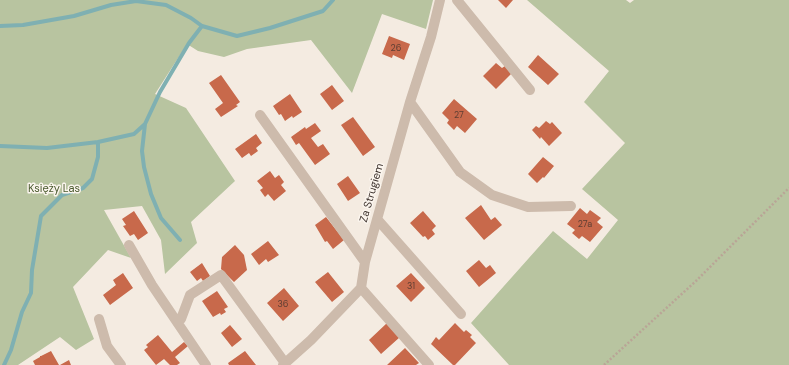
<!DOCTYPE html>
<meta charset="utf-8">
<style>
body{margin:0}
canvas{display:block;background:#f4ebe1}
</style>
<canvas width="789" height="365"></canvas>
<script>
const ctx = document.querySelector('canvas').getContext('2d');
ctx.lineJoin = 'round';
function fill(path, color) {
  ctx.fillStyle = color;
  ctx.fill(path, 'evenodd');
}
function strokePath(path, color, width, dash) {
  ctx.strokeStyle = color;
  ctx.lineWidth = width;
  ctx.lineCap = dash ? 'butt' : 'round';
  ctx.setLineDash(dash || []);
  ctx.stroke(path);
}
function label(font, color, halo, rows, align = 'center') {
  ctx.font = font + ' "DM Sans",sans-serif';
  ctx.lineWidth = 3;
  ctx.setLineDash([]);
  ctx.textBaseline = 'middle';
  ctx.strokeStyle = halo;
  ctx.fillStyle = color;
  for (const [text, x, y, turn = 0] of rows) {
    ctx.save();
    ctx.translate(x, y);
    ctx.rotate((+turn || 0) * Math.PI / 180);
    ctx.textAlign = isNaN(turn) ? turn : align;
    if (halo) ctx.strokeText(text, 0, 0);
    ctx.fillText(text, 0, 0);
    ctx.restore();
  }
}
fill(new Path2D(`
 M0,0H433L426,29L382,14L352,93L311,40L247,49L224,57L198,51L187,44L155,94L186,108L235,181L191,222L197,243L165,274L161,240L142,206L104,210L131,258L108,250L73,287L94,339L76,350L60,337L18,365H0Z
 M527,0H626L630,3L634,0H789V365H509L471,323L553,231L587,259L618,220L582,189L625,143L584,102L609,71Z`), '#b8c4a0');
strokePath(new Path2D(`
 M0,26L23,25L74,16L111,5L136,1L166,5L191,18L202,26L237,36L270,28L323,11L333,0
 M145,124L142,151L144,167L151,194L161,218L180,240
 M0,146L47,148L98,142
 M4,365L11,350L22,312L31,293L32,270L41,216L62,195L83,188L92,179L98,157V142L134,134L145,124L160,92L189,43L202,26`), '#7fb0b2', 4);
fill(new Path2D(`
 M498,0H513L506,8Z
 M389,36L410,44L404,60L393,55L392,58L382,54Z
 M538,55L559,74L548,85L528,67Z
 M496,63L502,68L505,66L512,73L496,89L483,76Z
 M221,75L240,102L236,105L238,106L221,117L215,109L223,103L209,83Z
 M332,85L344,101L332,110L320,94Z
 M290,94L302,112L293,118L292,116L285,121L281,114L279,115L273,106Z
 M454,99L477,119L465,133L457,126L454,130L447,123L449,120L442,113Z
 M353,117L375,147L363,156L341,125Z
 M546,121L550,124L552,122L562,133L549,146L541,137L540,139L532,130L536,126L539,128Z
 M315,123L321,131L311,138L318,147L323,144L330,154L315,165L299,143L296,145L291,137L305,127L306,129Z
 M256,134L262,143L256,148L258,151L251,156L249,153L242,158L235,149Z
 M543,157L554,166L544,178L543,177L537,183L528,174Z
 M270,171L275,178L279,175L284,182L281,185L286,191L274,201L268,194L265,197L260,190L263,188L257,181Z
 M348,176L360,193L348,201L337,184Z
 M481,205L491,220L495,217L502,225L484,240L465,218Z
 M580,208L587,214L590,210L601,218L597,222L603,227L590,242L582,236L579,239L572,233L575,230L567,224Z
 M134,211L148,233L138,240L134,234L130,236L123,226L126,225L122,219Z
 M423,211L436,226L432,230L435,234L428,240L425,236L423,237L410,223Z
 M326,217L344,240L333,249L327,241L325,242L315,225Z
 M268,241L279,255L268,262L266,259L259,265L251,254Z
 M235,245L244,255L247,270L234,282L221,269L222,257Z
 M479,260L486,268L490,265L496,273L479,287L466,271Z
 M202,263L210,276L203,281L201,278L197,281L190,272Z
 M328,272L344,292L332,302L315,282Z
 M123,273L133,288L110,305L103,295L116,285L113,280Z
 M411,273L425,288L411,302L396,286Z
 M284,288L299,306L283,321L267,303Z
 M217,291L228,307L224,309L226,312L221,315L220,313L213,317L202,301Z
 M387,323L400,337L381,354L369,340Z
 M455,323L464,332L466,330L472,335L470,337L476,343L455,365H453L431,344L436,337L439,340Z
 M230,325L242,339L232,347L221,333Z
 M158,335L172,352L184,342L188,346L175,357L180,363L177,365H170L164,359L156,365L144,350L148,347L146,345Z
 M405,348L419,363L416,365H387Z
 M51,351L59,365H35L33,361L40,357V356H41Z
 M245,351L256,365H229L228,363Z
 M69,360L71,365H60Z`), '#c8694b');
strokePath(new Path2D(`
 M604,365L696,281L789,188`), '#b9a596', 2.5, [2, 2]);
strokePath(new Path2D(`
 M457,0L530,90
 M410,102L460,172L492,195L528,207L571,206
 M260,115L365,262
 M377,219L461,314
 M129,245L152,285L206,365
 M361,288L429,365
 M99,319L107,346L121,365
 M181,319L190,295L221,275L285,363
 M283,365L311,340L361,288L365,262L410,102L431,37L440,0`), '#cdbbac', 10);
label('9px', '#5e3e33', null, [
 ["26",396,49],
 ["27",459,116],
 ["27a",585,225],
 ["31",411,287],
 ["36",283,305]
]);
label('11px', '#4a5a2e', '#fbf5ee', [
 ["Księży Las",54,189]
]);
label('11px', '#3b302b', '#fbf5ee', [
 ["Za Strugiem",372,193,-74]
]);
</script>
